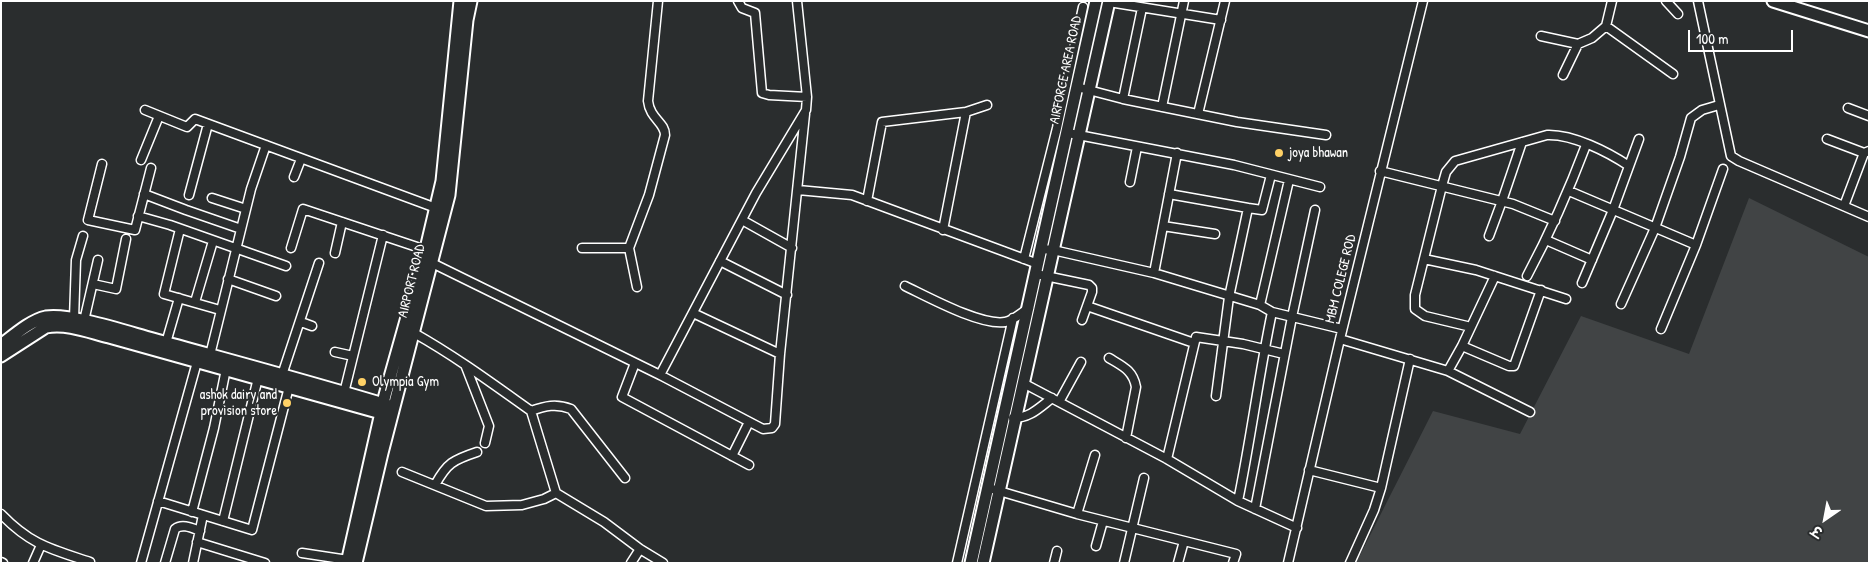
<!DOCTYPE html>
<meta charset="utf-8">
<style>
body{margin:0}
#map{position:relative;width:1870px;height:564px;overflow:hidden;background:#2a2d2e;font-family:"Patrick Hand","Playpen Sans Deva",sans-serif}
canvas{display:block}
.frame{position:absolute;inset:0;border:2px solid #fff;pointer-events:none}
.north{position:absolute;left:1800px;top:494px;width:50px;height:50px;-webkit-text-stroke:4px #2a2d2e;paint-order:stroke;rotate:213deg;font-size:14px;font-weight:700;line-height:20px;text-align:center;color:#fff}
.north::after{content:'';display:block;margin:auto;width:18px;height:22px;background:#fff;clip-path:polygon(50% 0,100% 100%,50% 72%,0 100%)}
.scale{position:absolute;left:1688px;top:30px;width:105px;height:22px;box-sizing:border-box;border:2px solid #fff;border-top:0;padding-left:6px;font-size:15px;line-height:18px;white-space:nowrap;color:#fff;-webkit-text-stroke:4px #2a2d2e;paint-order:stroke}
</style>
<div id="map">
<canvas width="1870" height="564"></canvas>
<div class="frame"></div>
<div class="north">उ</div>
<div class="scale">100 m</div>
</div>
<script>
const ctx = document.querySelector('canvas').getContext('2d');
ctx.lineJoin = 'round';
function fill(path, color) {
  ctx.fillStyle = color;
  ctx.fill(path, 'evenodd');
}
function strokePath(path, color, width, dash) {
  ctx.strokeStyle = color;
  ctx.lineWidth = width;
  ctx.lineCap = dash ? 'butt' : 'round';
  ctx.setLineDash(dash || []);
  ctx.stroke(path);
}
function label(font, color, halo, rows, align = 'center') {
  ctx.font = font + ' "Patrick Hand",sans-serif';
  ctx.lineWidth = 4;
  ctx.setLineDash([]);
  ctx.textBaseline = 'middle';
  ctx.strokeStyle = halo;
  ctx.fillStyle = color;
  for (const [text, x, y, turn = 0] of rows) {
    ctx.save();
    ctx.translate(x, y);
    ctx.rotate((+turn || 0) * Math.PI / 180);
    ctx.textAlign = isNaN(turn) ? turn : align;
    if (halo) ctx.strokeText(text, 0, 0);
    ctx.fillText(text, 0, 0);
    ctx.restore();
  }
}
fill(new Path2D(`
 M1749,198L1869,257V563H1356L1433,411L1520,434L1581,316L1689,354Z`), '#414445');
const street = new Path2D(`
 M738,1L742,8L755,13L762,93L769,95L807,97
 M1666,1L1678,14
 M1698,1L1731,156L1739,161L1869,217
 M1109,2L1221,20
 M1606,26L1673,74
 M1541,36L1578,44L1592,38L1606,26L1612,1
 M1563,75L1578,44
 M1077,87L1123,99L1237,122L1326,135
 M1123,99L1142,8
 M1162,107L1184,1
 M1848,108L1869,116
 M145,110L187,127L195,119L436,208
 M1198,114L1225,1
 M1068,133L1234,165L1320,187
 M1827,139L1864,153
 M141,160L159,116
 M102,164L88,220L135,230L151,168
 M1380,171L1513,204L1555,221
 M294,177L301,159
 M1130,182L1137,147
 M798,190L852,195L1038,264
 M1569,191L1696,245
 M144,194L186,210L241,229
 M1169,194L1248,208L1229,297L1216,396
 M189,195L208,124
 M212,198L246,209
 M867,201L882,122L966,112L987,105
 M1844,206L1864,153L1869,151
 M1248,208L1262,210L1271,175
 M138,216L170,225L286,266
 M742,220L792,248
 M1163,226L1215,234
 M180,229L164,294L220,310
 M943,230L966,112
 M1489,236L1502,201L1522,142
 M1546,240L1592,260
 M291,248L303,209L426,250
 M582,248H629
 M1042,249L1053,250L1154,273L1260,305L1272,312L1342,329
 M335,253L342,222
 M1024,259L1057,128L1083,7
 M1424,259L1476,270L1566,299
 M720,261L787,295
 M432,263L660,375L756,193L806,110L807,97L797,1
 M1154,273L1177,153
 M1036,274L1089,285L1092,288V292L1082,320
 M1527,276C1550,233 1569,190 1586,145
 M228,279L276,296
 M1582,283L1613,210L1639,139
 M93,284L116,289L126,239
 M905,286C928,297 981,326 1005,322C1013,321 1021,313 1029,308
 M637,287L629,248L649,195L665,135C665,122 650,119 648,101L658,1
 M195,302L213,241
 M1621,304L1655,228L1680,157L1691,118L1702,110L1719,105
 M1260,305L1289,180
 M1087,306L1194,343
 M693,313L780,354
 M74,319L76,260L83,236
 M84,321L98,260
 M301,322L312,326
 M1471,327L1425,316L1415,309V295L1442,186L1446,172L1455,161L1547,135C1573,134 1608,152 1629,166
 M1661,329L1696,245L1723,169
 M414,333C455,356 493,384 531,411C545,406 556,403 571,409L625,478
 M1340,339L1448,371L1530,412
 M166,343L179,298
 M1462,346L1509,366H1514L1541,290
 M335,352L353,356
 M210,355L251,189L266,145
 M1109,358C1122,366 1133,370 1136,387L1126,438
 M635,363L622,397L749,465
 M466,367L489,426L485,443
 M1448,371L1462,346L1495,276
 M282,375L319,263
 M660,375L763,429L772,428L775,424L780,354L805,114
 M1023,383L1167,459L1238,501L1297,528
 M344,393L383,235
 M1059,402L1081,362
 M531,411L556,493
 M1013,418C1030,418 1039,408 1052,398
 M732,456L749,422
 M1167,459L1196,337L1243,344L1284,354
 M1309,470L1381,488
 M402,472L486,506L522,505L544,499L556,493L604,522L640,549L663,563
 M435,485C447,463 453,460 477,452
 M989,488L1077,514L1236,554L1233,563
 M158,501L252,530L289,387
 M1238,501C1251,438 1259,374 1272,312
 M1255,509L1292,317L1315,210
 M192,512L214,428L226,369
 M1,514C31,545 51,549 90,562
 M1077,514L1095,455
 M223,521L258,378
 M197,542L265,563
 M1096,546L1103,521
 M302,553L348,560
 M1,562L3,563
 M33,563L41,545
 M141,563L197,362
 M165,563L175,529C182,523 192,528 200,531
 M193,563L203,515
 M631,563L640,549
 M957,563L1013,318
 M1054,563L1057,551
 M1124,563L1144,478
 M1178,563L1184,541
 M1288,563L1340,339L1423,1
 M1350,563L1374,510L1381,488L1410,359`);
const secondary = new Path2D(`
 M1773,1L1869,31
 M1,345C13,336 31,320 46,317C70,313 127,332 153,339C232,361 311,382 390,406
 M1,356L46,327C67,323 89,332 109,337L388,415
 M347,563L385,395L425,253L442,181L460,1
 M356,563L382,453L449,195L467,20L471,1
 M971,563L1096,1
 M983,563L1109,1`);
strokePath(street, '#fff', 11);
strokePath(secondary, '#fff', 15);
strokePath(street, '#2a2d2e', 8);
strokePath(secondary, '#2a2d2e', 11);
for (const [x, y, r, color] of [
 [1279,153,5,"#ffd166"],
 [362,382,5,"#ffd166"],
 [287,403,5,"#ffd166"]
]) {
  const dot = new Path2D();
  dot.arc(x, y, r, 0, 2 * Math.PI);
  ctx.fillStyle = color;
  ctx.fill(dot);
  strokePath(dot, '#2a2d2e', 2);
}
label('14px', '#fff', '#2a2d2e', [
 ["AIRFORCE AREA ROAD",1066,70,-78],
 ["MBM COLEGE ROD",1341,279,-76],
 ["AIRPORT ROAD",412,281,-76]
]);
label('14px', '#fff', '#2a2d2e', [
 ["joya bhawan",1289,153],
 ["Olympia Gym",372,382],
 ["ashok dairy and",277,395,"right"],
 ["provision store",277,411,"right"]
], 'left');
</script>
